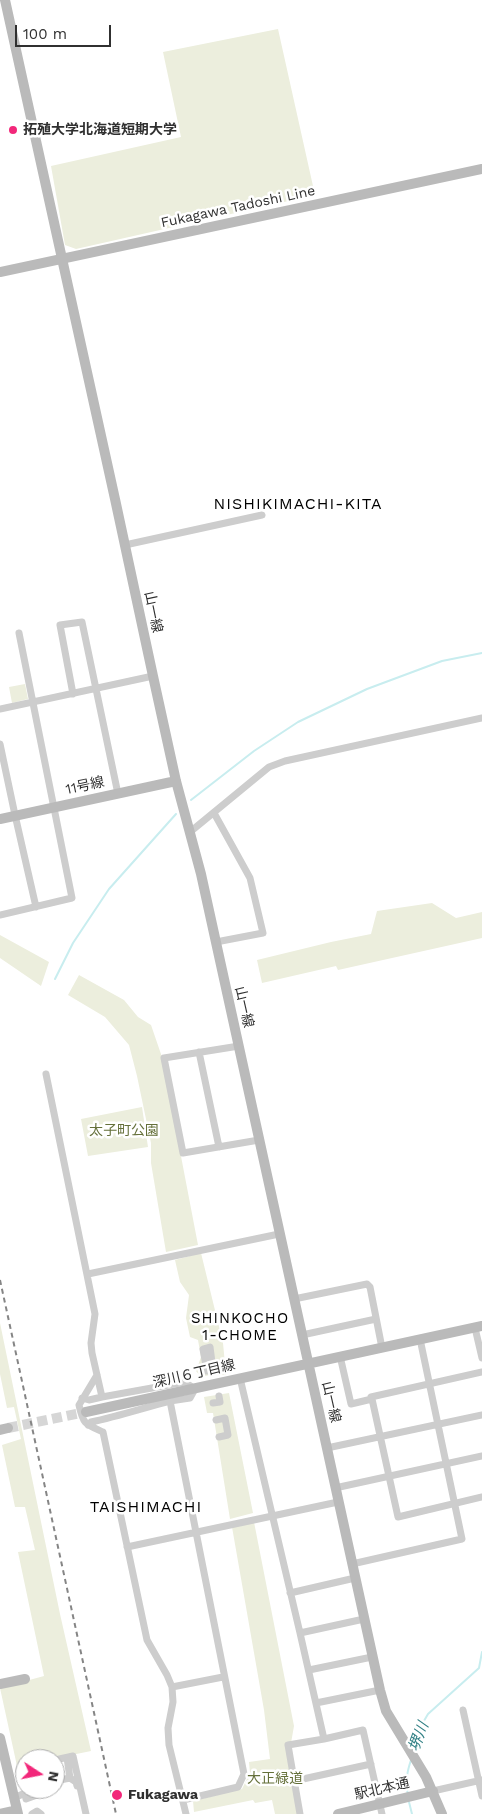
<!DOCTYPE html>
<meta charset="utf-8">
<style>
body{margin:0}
#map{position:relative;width:482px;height:1814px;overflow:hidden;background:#fff;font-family:"Work Sans",sans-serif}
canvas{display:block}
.north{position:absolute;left:15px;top:1749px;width:50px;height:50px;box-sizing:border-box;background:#fff;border:1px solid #acacac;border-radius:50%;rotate:101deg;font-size:14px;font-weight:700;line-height:20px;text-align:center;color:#303030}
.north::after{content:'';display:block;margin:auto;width:18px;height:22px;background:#f2277a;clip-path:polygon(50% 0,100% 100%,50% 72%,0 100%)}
.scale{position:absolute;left:15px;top:25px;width:96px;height:22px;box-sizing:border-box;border:2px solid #303030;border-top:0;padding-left:6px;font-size:15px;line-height:18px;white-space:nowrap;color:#303030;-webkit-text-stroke:4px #fff;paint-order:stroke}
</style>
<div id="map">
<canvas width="482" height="1814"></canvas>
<div class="north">N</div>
<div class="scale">100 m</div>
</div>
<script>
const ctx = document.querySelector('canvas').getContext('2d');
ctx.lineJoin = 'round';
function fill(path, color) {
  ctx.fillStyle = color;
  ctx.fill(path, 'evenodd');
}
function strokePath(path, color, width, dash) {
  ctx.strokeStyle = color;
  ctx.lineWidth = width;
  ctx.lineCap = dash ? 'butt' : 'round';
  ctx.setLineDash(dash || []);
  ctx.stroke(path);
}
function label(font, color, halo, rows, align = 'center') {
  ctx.font = font + ' "Work Sans","Noto Sans JP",sans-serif';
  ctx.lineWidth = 5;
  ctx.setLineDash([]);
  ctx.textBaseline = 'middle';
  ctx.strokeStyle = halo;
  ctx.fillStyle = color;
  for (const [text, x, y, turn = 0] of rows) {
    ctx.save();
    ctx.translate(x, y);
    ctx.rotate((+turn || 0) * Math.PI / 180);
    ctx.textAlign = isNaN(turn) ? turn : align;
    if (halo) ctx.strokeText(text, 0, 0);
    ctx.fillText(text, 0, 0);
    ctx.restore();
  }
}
fill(new Path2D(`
 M278,29L315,195L76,249L65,245L51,166L181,137L163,52Z
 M25,684L28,699L12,703L9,687Z
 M432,903L456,918L482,912V938L338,970L336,966L262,983L257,960L331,942L371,934L377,911Z
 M0,935L49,962L41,986L0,958Z
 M79,975L124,1000L138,1017L151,1025L162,1057L198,1245L166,1252L151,1163V1143L137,1076L129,1045L105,1017L68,995Z
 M142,1107L148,1147L88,1156L81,1119Z
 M201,1253L223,1343L226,1375L214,1374L201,1377L196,1371L201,1357L198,1340L190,1337L186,1318L189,1295L180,1282L175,1260Z
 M0,1323L60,1614L91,1751L52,1759H25V1764L17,1766L0,1688L44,1676L18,1552L35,1550L25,1507H15L2,1445L21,1439L14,1407L7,1408L0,1374Z
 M229,1393L253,1513L230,1519L213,1413H207L204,1397Z
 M254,1522L294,1726L291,1743L301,1814H275L272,1800L255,1803L253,1800L194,1812L193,1801L242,1789L250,1773L249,1762L270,1759L264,1710L232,1527Z`), '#eceedd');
strokePath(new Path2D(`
 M191,800L254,751L298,722L367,689L442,661L482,653
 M55,979L73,943L109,889L176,814
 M414,1748L421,1726L428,1714L479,1668L482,1652
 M408,1795C405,1782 407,1772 411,1760
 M409,1802L412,1814`), '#c8edef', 2);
strokePath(new Path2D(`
 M8,1428L86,1412`), '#d6d6d6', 10, [10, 5]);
strokePath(new Path2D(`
 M125,545L262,515
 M73,694L60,625L82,622L118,794
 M0,709L153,676
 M0,744L15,815L36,907
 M214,813L250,878L263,933L216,942
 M190,832L269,767L285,761L482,718
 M0,915L72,898L19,633
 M239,1046L164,1058L183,1153L259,1140
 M199,1052L219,1147
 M46,1074L95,1314L91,1343L92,1353L102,1397L185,1382L195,1389L190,1398L170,1401
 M88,1274L279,1234
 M294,1299L367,1284L370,1287L382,1348
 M475,1328L482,1358
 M302,1335L376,1319
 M340,1356L351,1404L372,1399L371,1397L482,1372
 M207,1371L203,1349L210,1347L213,1370
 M97,1375L79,1405C83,1424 85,1424 103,1432L147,1640L167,1675L172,1687L173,1702L168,1728L169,1745L186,1814
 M240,1378L300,1633L364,1619
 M82,1398L89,1400L102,1397
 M372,1399L398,1517L482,1497
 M213,1403L220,1402L219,1396
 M216,1420L225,1418L228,1435L219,1437
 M88,1425L91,1422C119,1416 143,1408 170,1401L244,1774L238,1787L183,1800
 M327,1448L482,1415
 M335,1488L482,1456
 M127,1547L338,1502
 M352,1564L462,1539L420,1339
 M290,1593L355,1578
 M309,1670L372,1657
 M172,1687L223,1677
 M316,1703L380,1690
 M463,1710L482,1796
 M324,1739L363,1730L382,1814
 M67,1758L70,1778
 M55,1760L73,1756L86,1814
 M55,1781L70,1778L76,1782L77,1786
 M294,1781L371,1764
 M433,1791L482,1780
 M14,1798L25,1793L26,1799L37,1795L42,1789
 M32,1814L37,1811L41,1814
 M300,1814L288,1745L324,1739L300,1633`), '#cdcdcd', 7);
strokePath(new Path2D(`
 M5,0L115,499L153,676L176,781L201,874L380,1690L386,1711L426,1777L442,1814
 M0,272L482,169
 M0,819L176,781
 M86,1412L482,1326
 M0,1430L8,1428
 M0,1684L25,1679
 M0,1738L18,1814
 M0,1814L17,1810
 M338,1814L433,1791`), '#bababa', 10);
strokePath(new Path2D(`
 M0,1280L116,1814`), '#858585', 2, [5, 4]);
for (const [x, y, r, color] of [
 [13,130,5,"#f2277a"],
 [117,1795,6,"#f2277a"]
]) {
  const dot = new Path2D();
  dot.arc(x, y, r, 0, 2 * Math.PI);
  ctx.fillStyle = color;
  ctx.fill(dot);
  strokePath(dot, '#fff', 2);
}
label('bold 14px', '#303030', '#fff', [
 ["拓殖大学北海道短期大学",23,130],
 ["Fukagawa",128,1795]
], 'left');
label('14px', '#303030', '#fff', [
 ["Fukagawa Tadoshi Line",238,207,-12],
 ["山一線",153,612,78],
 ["11号線",85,786,-12],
 ["山一線",244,1007,77],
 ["深川６丁目線",194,1374,-13],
 ["山一線",331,1402,77],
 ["駅北本通",382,1789,-13]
]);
label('14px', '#65703a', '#fff', [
 ["太子町公園",124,1131],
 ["大正緑道",275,1779]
]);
ctx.letterSpacing = '1px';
label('15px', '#000', '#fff', [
 ["SHINKOCHO",240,1319],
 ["1-CHOME",240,1336]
]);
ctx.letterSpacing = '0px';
label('italic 15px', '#318085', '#fff', [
 ["堺川",419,1737,-69]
]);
ctx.letterSpacing = '1px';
label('16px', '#000', '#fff', [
 ["NISHIKIMACHI-KITA",298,504],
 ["TAISHIMACHI",146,1507]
]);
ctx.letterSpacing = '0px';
</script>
